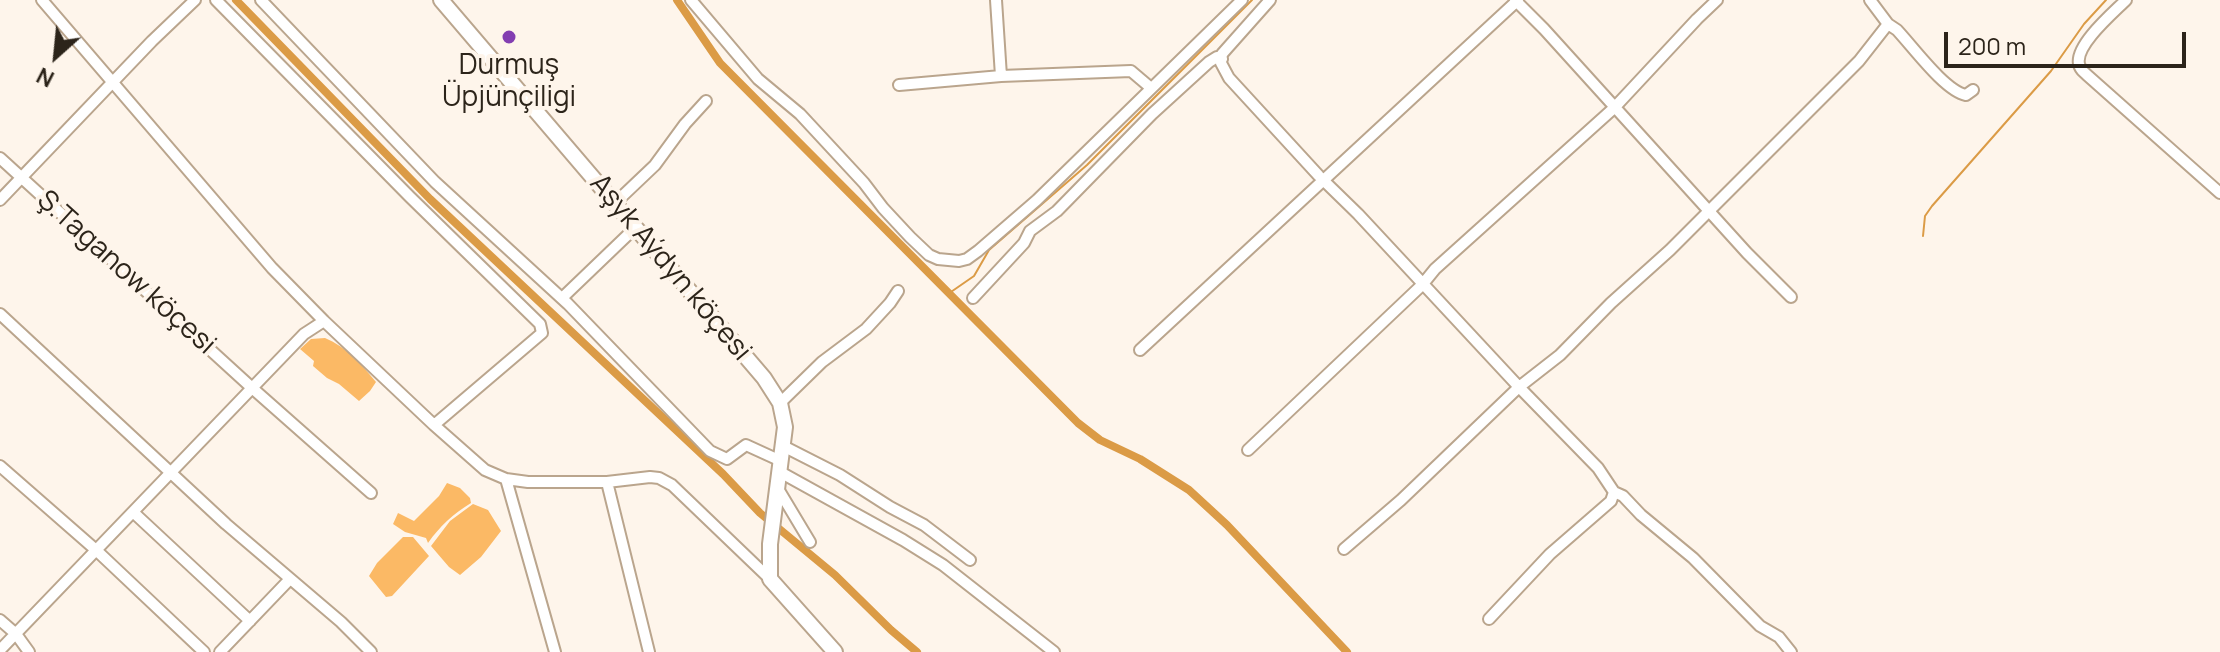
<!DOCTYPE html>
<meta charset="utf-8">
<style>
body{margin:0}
#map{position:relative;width:2220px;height:652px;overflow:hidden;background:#fef5eb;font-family:Manrope,sans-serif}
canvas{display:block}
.north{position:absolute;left:16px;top:16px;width:80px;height:80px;-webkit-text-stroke:6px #fef5eb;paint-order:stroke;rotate:207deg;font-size:22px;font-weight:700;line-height:32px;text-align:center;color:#2c241a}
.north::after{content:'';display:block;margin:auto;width:28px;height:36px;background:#2c241a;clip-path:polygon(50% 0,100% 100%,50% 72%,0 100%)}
.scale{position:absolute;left:1944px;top:32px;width:242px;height:36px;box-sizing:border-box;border:4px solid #2c241a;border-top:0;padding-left:10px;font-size:24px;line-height:28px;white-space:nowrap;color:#2c241a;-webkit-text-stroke:6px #fef5eb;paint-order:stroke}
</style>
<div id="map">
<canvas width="2220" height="652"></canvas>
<div class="north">N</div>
<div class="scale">200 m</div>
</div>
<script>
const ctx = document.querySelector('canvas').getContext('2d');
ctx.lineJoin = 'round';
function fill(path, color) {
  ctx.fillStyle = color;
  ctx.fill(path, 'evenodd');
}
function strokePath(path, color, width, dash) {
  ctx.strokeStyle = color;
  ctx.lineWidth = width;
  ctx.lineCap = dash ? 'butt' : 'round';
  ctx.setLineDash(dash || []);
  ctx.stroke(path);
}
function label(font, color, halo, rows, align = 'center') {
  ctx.font = font + ' Manrope,sans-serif';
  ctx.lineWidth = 8;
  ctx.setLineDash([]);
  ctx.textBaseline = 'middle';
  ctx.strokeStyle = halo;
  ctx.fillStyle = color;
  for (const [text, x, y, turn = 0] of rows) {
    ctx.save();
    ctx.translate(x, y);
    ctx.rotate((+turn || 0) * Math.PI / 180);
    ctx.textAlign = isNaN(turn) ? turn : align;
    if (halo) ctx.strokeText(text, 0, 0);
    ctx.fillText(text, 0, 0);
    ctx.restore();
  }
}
fill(new Path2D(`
 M325,338C347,347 361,364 376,382L370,391L359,401L339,384L327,378L313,366L314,361L300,349L311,339Z
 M447,483L460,488L470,498L471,503C453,514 440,526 428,543L426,538L405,532L393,524L398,513L414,521L439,496Z
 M473,504L488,510L501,531L481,557L460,575L449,567L431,546L450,521Z
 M403,537H413L429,556L392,596L386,597L369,576L377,563Z`), '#fbb965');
strokePath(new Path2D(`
 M1923,236L1925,216L1932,206L2051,71L2084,24L2106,0
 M948,294L974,276L989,250L1087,165L1252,0`), '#db9b46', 2);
strokePath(new Path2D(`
 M236,0L430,199L723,474L760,513L835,575L891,630L917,652
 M677,0L720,63L1078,423L1100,440L1140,459L1189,490L1227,525L1347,652`), '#db9b46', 8);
const minor = new Path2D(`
 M42,0L272,268L324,321L434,425L485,470L506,479L528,482H607L650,477L659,478L672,485L770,579
 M216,0L410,197L540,324L542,333L434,425
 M261,0L435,182L568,304L710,451L727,459L746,445L781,461
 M691,0L758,79L800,114L864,183L883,208L910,237L929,255L938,259L959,261L967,259L978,251L1037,200L1242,0
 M1270,0L1222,54L1221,63L1229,78L1319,176L1358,214L1519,387L1598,468L1614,492L1611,501L1550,554L1489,619
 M1515,0L1544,29L1747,253L1791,297
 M1870,0L1888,24L1897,30C1913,47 1945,91 1966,95L1973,90
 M2126,0C2113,13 2075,45 2079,64C2080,70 2083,71 2087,75L2220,193
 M1001,76L1131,71L1151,88
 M899,85L1001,76L996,0
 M0,158L251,387L371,493
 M0,200L152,41L195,0
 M615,203L655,165L685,124L706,101
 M562,298L636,227
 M973,298L1024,243L1030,231L1057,211L1152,114L1209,62L1217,57L1222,59
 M0,314L226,524L341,622L371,652
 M1140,350L1518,0
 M780,403L822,362L866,329L890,303L898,291
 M783,446L840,475L890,507L924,525L970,560
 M1248,450L1422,285L1435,269L1614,108L1697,19L1717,0
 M0,466L96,550L204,652
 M780,472L903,540L943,565L1054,652
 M506,479L555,652
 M607,482L649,652
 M777,487L810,542
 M1614,492L1623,496L1641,515L1693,558L1760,626L1779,637L1791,652
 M133,512L250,621
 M1344,549L1401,500L1519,387L1560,355L1611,303L1670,250L1859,61L1888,24
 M0,620L16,634L29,652
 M0,650L304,334L324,321
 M220,652L290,579`);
const major = new Path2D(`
 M441,0L764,378L780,403L785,427L770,544V579L835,652`);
strokePath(minor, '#baa58d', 14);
strokePath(major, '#baa58d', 18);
strokePath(minor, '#fff', 10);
strokePath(major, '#fff', 14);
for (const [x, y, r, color] of [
 [509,37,8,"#833eb1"]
]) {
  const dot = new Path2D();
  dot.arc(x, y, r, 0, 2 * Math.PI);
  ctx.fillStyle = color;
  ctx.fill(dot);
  strokePath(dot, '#fef5eb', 3);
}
label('28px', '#2c241a', '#fef5eb', [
 ["Durmuş",509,66],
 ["Üpjünçiligi",509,98]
]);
label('28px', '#2c241a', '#fef5eb', [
 ["Aşyk Aýdyn köçesi",670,268,50],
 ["Ş.Taganow köçesi",126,273,42]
]);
</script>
